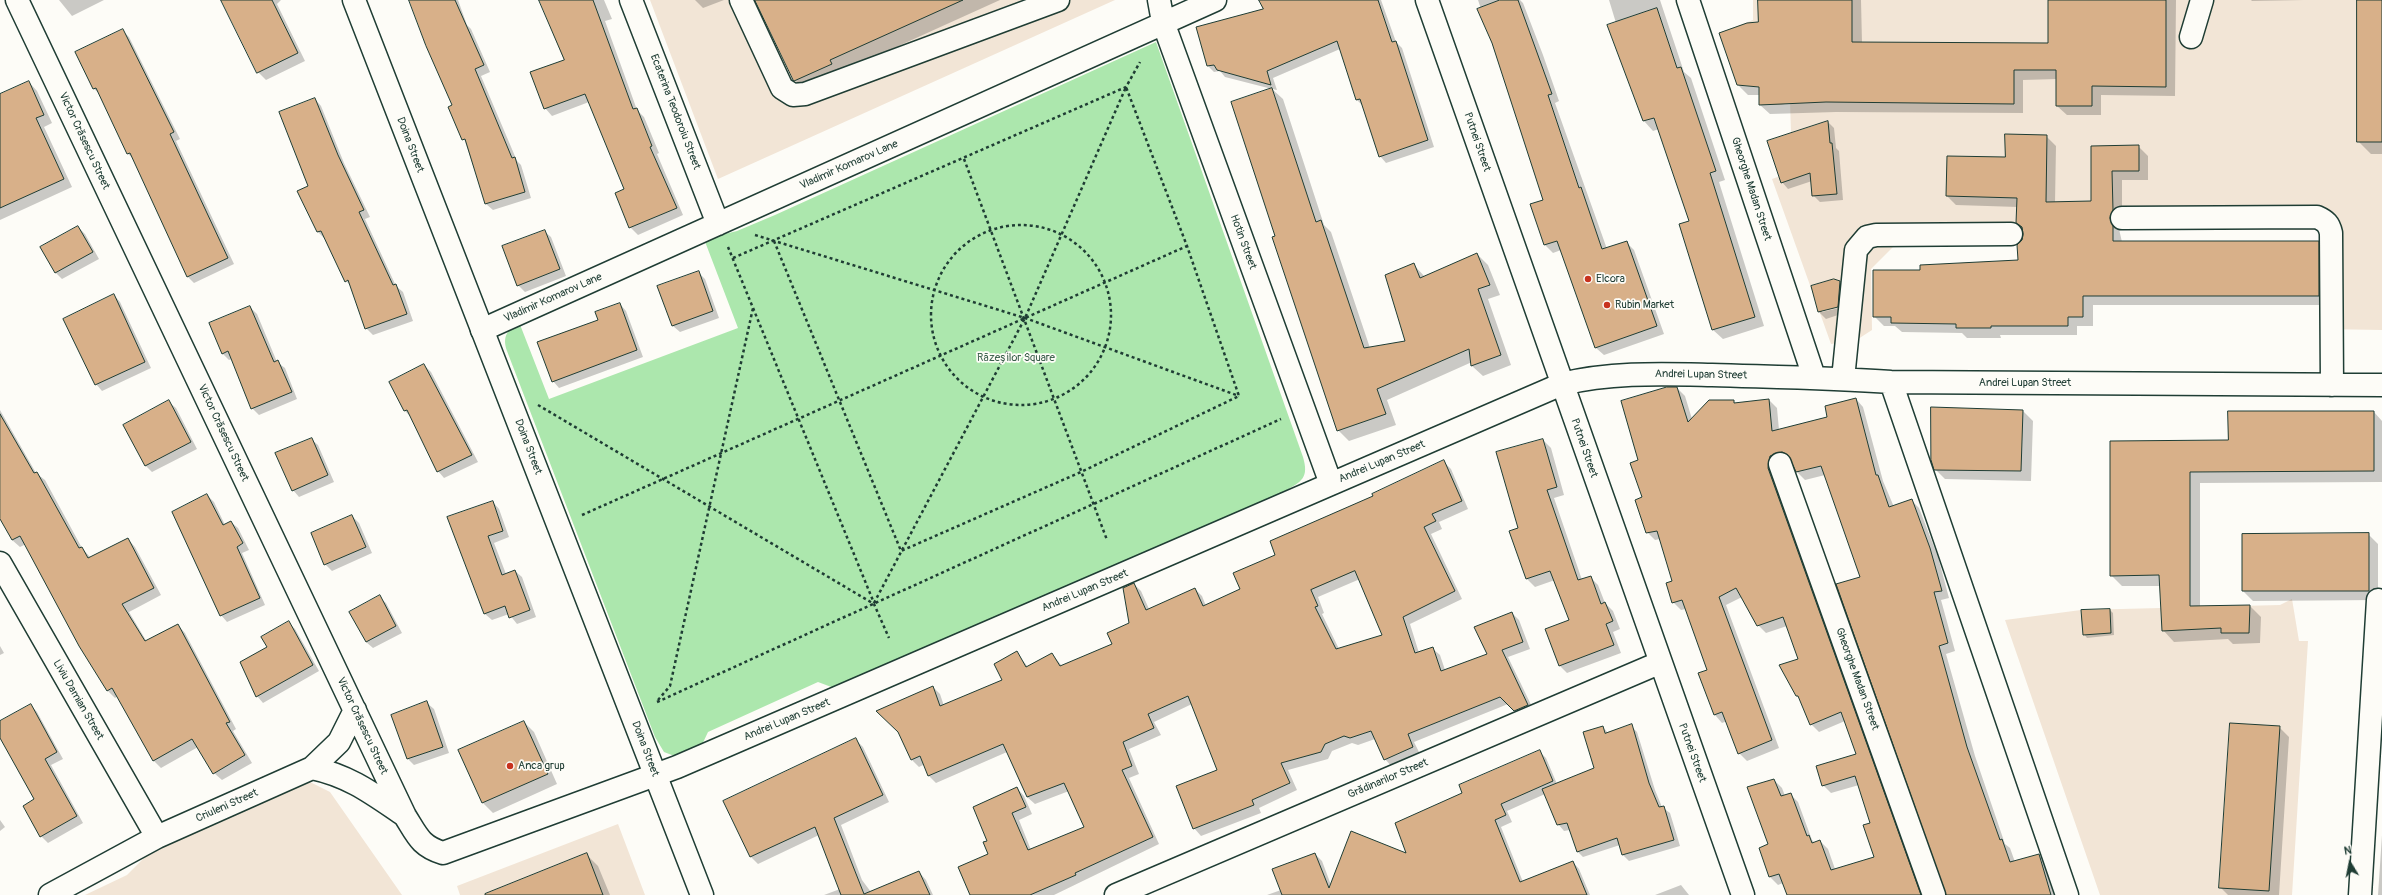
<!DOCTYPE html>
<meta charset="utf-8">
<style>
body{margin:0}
#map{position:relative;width:2382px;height:895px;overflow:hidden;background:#fdfcf7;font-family:Pangolin,sans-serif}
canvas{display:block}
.north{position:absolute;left:2330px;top:843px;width:40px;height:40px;-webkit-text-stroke:3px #fdfcf7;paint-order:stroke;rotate:350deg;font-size:11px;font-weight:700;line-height:16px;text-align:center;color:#1f3d34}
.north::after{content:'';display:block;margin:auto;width:14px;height:18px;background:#1f3d34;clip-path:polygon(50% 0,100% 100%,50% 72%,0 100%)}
</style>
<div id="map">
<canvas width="2382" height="895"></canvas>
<div class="north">N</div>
</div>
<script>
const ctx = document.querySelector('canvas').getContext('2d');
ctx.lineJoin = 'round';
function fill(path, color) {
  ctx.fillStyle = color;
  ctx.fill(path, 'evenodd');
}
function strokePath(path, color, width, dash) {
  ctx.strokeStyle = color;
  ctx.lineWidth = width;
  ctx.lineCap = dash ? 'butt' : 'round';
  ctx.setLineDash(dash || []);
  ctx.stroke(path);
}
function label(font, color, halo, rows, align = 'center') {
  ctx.font = font + ' Pangolin,sans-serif';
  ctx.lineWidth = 3.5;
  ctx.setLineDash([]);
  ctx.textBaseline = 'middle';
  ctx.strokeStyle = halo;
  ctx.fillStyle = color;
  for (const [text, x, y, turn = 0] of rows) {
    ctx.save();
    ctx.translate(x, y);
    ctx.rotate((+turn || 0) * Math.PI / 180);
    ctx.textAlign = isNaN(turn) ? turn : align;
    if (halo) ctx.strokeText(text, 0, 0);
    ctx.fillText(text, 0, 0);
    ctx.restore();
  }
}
fill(new Path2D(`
 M650,0H1115L718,179Z
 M1753,0H2382V330L2323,329L2322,230L2083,229L2084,242L1895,245L1871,269L1872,330L1855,341L1831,344L1772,179L1783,175L1767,141L1791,132L1790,102L1782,105H1759V83L1737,85L1719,33L1753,20Z
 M2292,599L2299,641H2308L2292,895H2100L2005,620L2081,610L2280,605Z
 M308,781L330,792L402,895H85L127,875L150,852Z
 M618,824L645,895H460L457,886Z`), '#f2e5d6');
fill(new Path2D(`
 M1156,42L1303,457C1309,478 1302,481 1285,491L834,688L818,682L708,732L700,749L677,757L664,752L655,737L507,351C502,337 507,330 519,322L549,399L738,328L704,239L737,231L775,215Z`), '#ace7ad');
fill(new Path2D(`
 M59,0H104L72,16Z
 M221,0H281L277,4L305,61L266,80L258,72Z
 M410,0H458L467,25L471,29L490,72L481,76L517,161L521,165L531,198L493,210L486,204L453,106Z
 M540,0H604L612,19L605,21L637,110L644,117L659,153L657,154L683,215L638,235L630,227L625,190L589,102L552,116L545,108L565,61Z
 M695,0H724L703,8Z
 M756,0H1000L841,72L806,92L795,80Z
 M1266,0H1381L1396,42L1402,48L1434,147L1386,163L1380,156L1363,106L1357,100L1340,49L1273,78L1277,90L1272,89L1283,99L1324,225L1331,232L1370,348L1406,342L1413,264L1425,277L1477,254L1488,265L1500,295L1488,299L1511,365L1483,376L1472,366V362L1387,400L1396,425L1349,441L1338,430L1277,236L1272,89L1225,77L1220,71L1214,72L1208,66L1264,10Z
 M1478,0H1520L1523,3L1543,55L1559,101L1555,103L1607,249L1626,242L1634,250L1664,334L1604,355L1596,348L1561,250L1553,253L1545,245L1544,201Z
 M1609,0H1660L1684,72L1691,78L1725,180L1719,182L1764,326L1723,339L1713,330L1690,221L1659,129L1653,131L1644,121L1609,25L1616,23Z
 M1759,0H1861L1862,43L2049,44V0H2176L2175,96L2101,95V115H2067L2057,106V79L2023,80V113L1836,112L1770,114L1760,105V95H1748L1738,85L1759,23Z
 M2251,0H2304L2252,1Z
 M2358,0H2382V154H2371L2358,141Z
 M122,30L129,37L180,139L176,141L234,264L194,283L188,277L135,160L128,154L101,95L94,89Z
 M29,82L37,91L52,123L44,127L72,187L0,220V96Z
 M315,99L321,106L344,163L370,217L365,219L396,286L403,292L413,321L373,335L366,328L352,287L346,281L325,239L318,232L299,191L309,186Z
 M1828,122L1834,128L1836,148L1839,151L1843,200L1820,202L1813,195L1812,181L1788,189L1782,182Z
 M2046,136L2056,146L2055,203L2092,201V147L2138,146L2148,156V180H2122V220L2119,229L2122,242H2318L2328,252V305H2093V326H2077V335H2000L2001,338H1967L1962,333L1902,332L1895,326H1884L1874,316L1921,271L2019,261L2024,233L2017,222L2018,207L1956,205L1947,196Z
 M78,227L85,234L99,259L62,279L55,272Z
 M544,231L551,237L566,276L525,292L518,285Z
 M698,272L705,279L719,318L680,332L673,326Z
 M1839,282L1846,288L1844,313L1826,319L1819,312L1812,286ZM1842,305L1843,307L1822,312V310Z
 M114,295L120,302L151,368L102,391L96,384Z
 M620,304L626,311L643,357L559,388L553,381Z
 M250,307L257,314L277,362L285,368L297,399L259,415L252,408L232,359L229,360L222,353Z
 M424,365L431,372L478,462L444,478L438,471L411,417L405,411L390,382Z
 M1677,388L1685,396L1692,419L1733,401L1736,404L1769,400L1777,408L1779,430L1829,417L1856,399L1863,407L1883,481L1894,507L1911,500L1919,508L1938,557L1949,598L1941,600L1955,651L1946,654L1975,756L2005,844L2010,848L2015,862L2039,855L2047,863L2057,895H1946L1862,578L1825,475L1805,480L1797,472L1790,459L1778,463L1925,895H1787L1783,883L1778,885L1770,877V845L1774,780L1782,788L1785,796L1790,794L1798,802L1812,840L1815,843L1820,841L1828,849L1835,869L1875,858L1871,824L1859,785L1831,793L1823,785L1857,755L1845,721L1819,732L1811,724L1801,700L1797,696L1799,659L1787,626L1766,633L1758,625L1742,597L1726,605L1779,748L1747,761L1739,753L1727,721L1722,723L1715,715L1699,674L1708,670L1686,609L1681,610L1673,602V582L1660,539L1655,540L1647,532L1643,498L1640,461Z
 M169,402L176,408L197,449L152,472L145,465Z
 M0,410L36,473L45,480L82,548L91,558L128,539L135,547L161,595L129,612L147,642L178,625L185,633L236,729L233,731L252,763L222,780L214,773L198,747L161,768L154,761L118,696L115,698L108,691L80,645L26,544L20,547L12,540L0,517Z
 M2023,411L2033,421L2031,481L1945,479L1935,469Z
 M2374,412L2382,421V482L2200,483V607L2250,606L2261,617L2260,643L2233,644L2228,639L2174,642L2163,630L2161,586H2122L2111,575V442L2229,441Z
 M311,439L318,445L334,482L299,497L293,490Z
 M1543,440L1551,448L1564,495L1554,498L1582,580L1590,577L1598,585L1605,603L1613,611L1620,629L1613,632L1621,653L1567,673L1559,665L1570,621L1555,580L1535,587L1527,579L1519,528Z
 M1444,462L1451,469L1468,509L1439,522L1442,529L1431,534L1462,599L1410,624L1419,653L1432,648L1440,655L1445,670L1488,655L1512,613L1519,620L1530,649L1508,657L1535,713L1522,718L1508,704L1414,742L1420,754L1392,767L1385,759L1375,739L1358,745L1352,743L1332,751L1328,759L1288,770L1297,790L1259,808L1261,813L1201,836L1194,828L1219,771L1192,704L1154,722L1161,735L1129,749L1139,774L1129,778L1159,844L1054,895H971L989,855V841L1017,788L1024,796L1032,814L1019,820L1031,850L1086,828L1069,791L1035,804L1027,797L1007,752L936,783L929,776L925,764L919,767L912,760L933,687L940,694L944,706L1004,680L1017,653L1028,667L1052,654L1062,666L1113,645L1130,623L1134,584L1141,591L1149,609L1195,589L1202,596L1206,606L1241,590L1276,555L1375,496ZM1360,579L1383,636L1339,649L1322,614L1324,613L1318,597Z
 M207,495L214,502L225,525L231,522L238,528L249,550L242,553L265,605L227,622L221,615Z
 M493,502L499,509L509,537L494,543L506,574L515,571L522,577L536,617L517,624L509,614L492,620L485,614L448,518Z
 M352,516L359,523L372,553L332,571L325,564Z
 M2368,534L2378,544V600L2253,601L2243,591Z
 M379,597L386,603L402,633L373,648L366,642Z
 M2110,610L2113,613L2114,635L2087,638L2084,634Z
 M288,622L295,629L319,671L263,703L257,696L268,647Z
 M0,646L4,653L0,655Z
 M427,703L434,709L449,753L414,765L408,759L392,715Z
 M31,705L37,712L63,759L51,765L83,823L48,843L41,836L35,800L0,736V722Z
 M524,722L534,732L557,784L493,813L483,803Z
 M1631,726L1637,732L1655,790L1662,807L1670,813L1680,846L1629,861L1623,855L1620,845L1583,857L1577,851L1570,830L1564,831L1558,824L1545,794L1507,811L1512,822L1501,827L1523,882L1573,862L1579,869L1590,895H1267L1281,890L1315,854L1322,861L1331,885L1408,855L1464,794L1540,752L1546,758L1557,784L1595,768L1603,727L1608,733Z
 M2279,727L2289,737L2279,895H2228L2220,887Z
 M855,739L863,747L889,802L841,825L862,880L871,892L919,872L926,880L933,895H824L840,889L819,835L758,864L751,857L724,801Z
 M0,820L5,827L0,831Z
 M2382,835V895H2378Z
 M587,855L598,866L610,895H522Z
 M1681,885L1689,895H1655Z`), '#0003');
const building = new Path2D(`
 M221,0H272L298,53L257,73Z
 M409,0H455L484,65L475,69L512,158L515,157L525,192L485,204L465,139L462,140L448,107L452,105L426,46Z
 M539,0H593L633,109L637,108L652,146L650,147L677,208L629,228L615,193L624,189L585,94L544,109L530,72L564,60Z
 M755,0H963L830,60L832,64L794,81Z
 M1259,0H1378L1392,42L1396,41L1428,140L1379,157L1360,99L1356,100L1337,41L1267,71L1271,85L1217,70L1214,65L1207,66L1196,27L1263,9Z
 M1500,0H1518L1552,94L1548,95L1579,188L1581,187L1602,249L1627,241L1657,326L1595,348L1557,241L1544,245L1530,204L1543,200L1492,43L1477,9Z
 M1758,0H1852V42L2048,43V0H2166V87L2092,86V106H2056V70H2014V104L1826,102L1759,105V87L1737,85L1719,33L1747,23L1758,22Z
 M2357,0H2382V142H2357Z
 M1657,8L1677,68L1681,67L1716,171L1710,173L1755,317L1712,330L1679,224L1689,221L1654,118L1643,121L1607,25Z
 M123,29L174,132L170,134L228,258L187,277L130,153L127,154L96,88L93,89L75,52Z
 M29,81L44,115L36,118L64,179L0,208V94Z
 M1272,88L1316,222L1321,220L1364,348L1405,341L1385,275L1414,263L1420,278L1477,253L1490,285L1478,289L1501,355L1471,366L1469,349L1377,389L1386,414L1337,431L1272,237L1275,236L1231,102Z
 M315,98L338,155L364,210L359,212L393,285L396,284L407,314L365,329L348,280L345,282L321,231L317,232L297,191L308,186L279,112Z
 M1828,121L1830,143H1832L1837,194L1812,196L1810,173L1781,183L1767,141Z
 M2005,134L2047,135L2046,202L2091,201V146L2139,145V171H2112L2113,210L2110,218L2113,226V241H2319V296H2083V317H2068V326H1991V328H1956V324L1891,323V317H1873V270H1920V265L2018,260L2017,245L2022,240L2023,234L2022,227L2016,223L2017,198L1946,196L1947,156L2005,157Z
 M78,226L93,252L55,273L40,247Z
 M545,230L560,269L517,286L502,246Z
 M699,271L713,311L672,326L657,286Z
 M1834,279L1840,281L1838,307L1818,312L1811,286Z
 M114,294L145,362L95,385L63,319Z
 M620,303L637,350L552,382L537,342L598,320L595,312Z
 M250,306L274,362L278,360L292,392L251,409L228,351L222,354L209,323Z
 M424,364L472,455L437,472L407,410L404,411L389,382Z
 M1667,387H1677L1688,422L1709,400H1734V403L1769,399L1772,431L1827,417L1825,406L1856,398L1876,475H1878L1889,507L1912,499L1930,548L1942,591L1934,592L1948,643L1939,646L1967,747L2000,840L2002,839L2010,862L2039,854L2051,895H1946L1836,584L1860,577L1821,466L1796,472L1788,455L1782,452L1770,456L1768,468L1921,895H1787L1779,874L1769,877L1759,848L1768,844L1747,787L1774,779L1781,796L1791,793L1807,836L1809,835L1812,843L1820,840L1831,870L1874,857L1863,825L1870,823L1855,776L1822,786L1816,766L1856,754L1841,712L1810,725L1798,696H1796L1779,665L1798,659L1783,617L1757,626L1736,588L1719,597L1772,740L1738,754L1722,712L1714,715L1698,673L1707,670L1682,600L1672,603L1666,583L1672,581L1657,531L1646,533L1635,500L1642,497L1630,463L1638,460L1621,401Z
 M169,400L191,442L145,466L123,425Z
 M1931,407L2023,410L2021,471L1934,470L1931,460Z
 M2228,411H2374V471L2190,472V606L2250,605L2249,633H2221V628L2162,631L2159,575L2110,576V441L2228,440Z
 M0,414L34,473L37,472L79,548L82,547L88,558L128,538L154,588L122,604L145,641L178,624L230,722L226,723L245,755L213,774L192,739L153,761L112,688L107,691L79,646L20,536L12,540L0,519Z
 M312,438L328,475L292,491L275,453Z
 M1543,439L1557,487L1547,490L1578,580L1591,576L1601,604L1605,602L1613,621L1606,624L1614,645L1559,666L1545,629L1569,620L1550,571L1526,579L1509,531L1518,528L1496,452Z
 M1444,460L1462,501L1432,514L1436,521L1424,527L1455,591L1403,617L1415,653L1433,647L1441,671L1487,654L1474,627L1512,612L1523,642L1502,650L1528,705L1514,711L1500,697L1408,734L1413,747L1384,760L1371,731L1350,738L1344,736L1325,744L1321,752L1281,763L1290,783L1252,800L1254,805L1193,829L1176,786L1217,770L1188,696L1148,714L1154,728L1123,742L1132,766L1122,770L1153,837L1075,873L1076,875L1030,895H970L958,867L988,854L983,842L987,841L973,807L1017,787L1026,807L1012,813L1028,850L1084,827L1064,783L1027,797L1003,744L928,776L920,756L911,760L898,732L876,711L933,686L940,706L1002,680L994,664L1017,651L1026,667L1052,653L1060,666L1112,644L1107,633L1129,623L1123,588L1134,583L1146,610L1195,588L1203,606L1240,589L1233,573L1275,555L1270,541L1373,496L1372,494ZM1355,571L1382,635L1336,649L1315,607L1318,606L1311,590Z
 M207,494L223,525L231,521L243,543L237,547L260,598L220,616L172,512Z
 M493,501L503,531L488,536L502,575L515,570L530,610L509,618L505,606L484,614L447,517Z
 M352,515L366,547L324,565L311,533Z
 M2369,533V591H2242V534Z
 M380,595L396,626L366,642L349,612Z
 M2110,609L2111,633L2083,635L2081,610Z
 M289,621L313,665L256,697L240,662L267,647L261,637Z
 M427,701L443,747L407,759L391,715Z
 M31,704L57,752L45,759L77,816L40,837L23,806L34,799L0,738V721Z
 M524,721L548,774L482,803L458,750Z
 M2230,723L2280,726L2269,891L2219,888Z
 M1632,724L1649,783L1659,807L1664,806L1674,840L1622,855L1617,838L1577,852L1567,823L1557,825L1542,789L1594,768L1583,732L1603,726L1605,733Z
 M856,738L883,795L834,818L864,894L919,871L930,895H841L815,827L750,857L723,801Z
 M1540,750L1553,781L1501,804L1506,815L1495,820L1520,882L1573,861L1587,895H1282L1272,869L1315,853L1329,888L1351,831L1406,853L1395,823L1462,793L1459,785Z
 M587,853L603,895H485V894Z`);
fill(building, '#d8b089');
strokePath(building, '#1f3d34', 1);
const minor = new Path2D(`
 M17,0L405,816C417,835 420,846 443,853L677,767L1562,384C1612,372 1661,374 1712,375C1772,377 1831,378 1891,382L2382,385
 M631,0L718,224
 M741,0L782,88L793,95L805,94L1058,0
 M1159,0L1163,22L1331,484
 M1427,0L1743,895
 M1688,0L1814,377
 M2191,37L2202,0
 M2122,218L2317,217C2326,221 2329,224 2331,233L2332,385
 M482,330L1215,0
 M1843,379L1856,250L1867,237L1876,235L2011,234
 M1891,382L2067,895
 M1780,464L1934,895
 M0,563L157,837
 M312,768L339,742L355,710
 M50,895L157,837L312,768C350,776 373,794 404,815
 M1116,895L1659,663
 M2360,895L2378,600`);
const major = new Path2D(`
 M354,0L702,895`);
strokePath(minor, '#1f3d34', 25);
strokePath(major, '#1f3d34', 25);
strokePath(new Path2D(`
 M964,159L1107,540
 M931 315a90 90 0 1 1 180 0a90 90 0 1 1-180 0Z
 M755,235L1025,318L1239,396
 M774,241L901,551L1081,472L1239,396L1187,246L1126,87
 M728,247L874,603
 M733,258L1126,87L1140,62
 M538,405L874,604L889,638
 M582,515L1187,246
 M874,603L1025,318L1126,87
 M658,700L670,686L753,308
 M657,702L1281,419`), '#1f3d34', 2.5, [3, 3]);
strokePath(minor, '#fdfcf7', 22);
strokePath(major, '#fdfcf7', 22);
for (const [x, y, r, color] of [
 [1588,279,4,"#c8321e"],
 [1607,305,4,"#c8321e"],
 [510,766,4,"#c8321e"]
]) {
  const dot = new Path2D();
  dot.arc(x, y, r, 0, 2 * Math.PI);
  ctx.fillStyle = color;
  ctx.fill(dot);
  strokePath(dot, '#fdfcf7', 1.5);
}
label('11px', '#1f3d34', '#fdfcf7', [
 ["Ecaterina Teodoroiu Street",675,112,69],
 ["Victor Crăsescu Street",84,141,65],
 ["Putnei Street",1477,142,71],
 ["Doina Street",410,145,69],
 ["Vladimir Komarov Lane",849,165,-24],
 ["Gheorghe Madan Street",1751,189,72],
 ["Hotin Street",1243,242,70],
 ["Vladimir Komarov Lane",553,298,-24],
 ["Andrei Lupan Street",1701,375,1],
 ["Andrei Lupan Street",2025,383],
 ["Victor Crăsescu Street",223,433,65],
 ["Doina Street",528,447,69],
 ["Putnei Street",1584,448,71],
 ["Andrei Lupan Street",1382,462,-23],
 ["Andrei Lupan Street",1085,591,-23],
 ["Gheorghe Madan Street",1857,679,70],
 ["Liviu Damian Street",78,700,60],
 ["Andrei Lupan Street",787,720,-23],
 ["Victor Crăsescu Street",362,726,65],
 ["Doina Street",645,749,69],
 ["Putnei Street",1692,753,70],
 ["Grădinarilor Street",1388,779,-23],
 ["Criuleni Street",227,806,-24]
]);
label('11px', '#1f3d34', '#fdfcf7', [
 ["Elcora",1596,279],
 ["Rubin Market",1615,305],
 ["Anca grup",518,766]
], 'left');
label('11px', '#3b5f4c', '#fdfcf7', [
 ["Răzeșilor Square",1016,358]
]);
</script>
